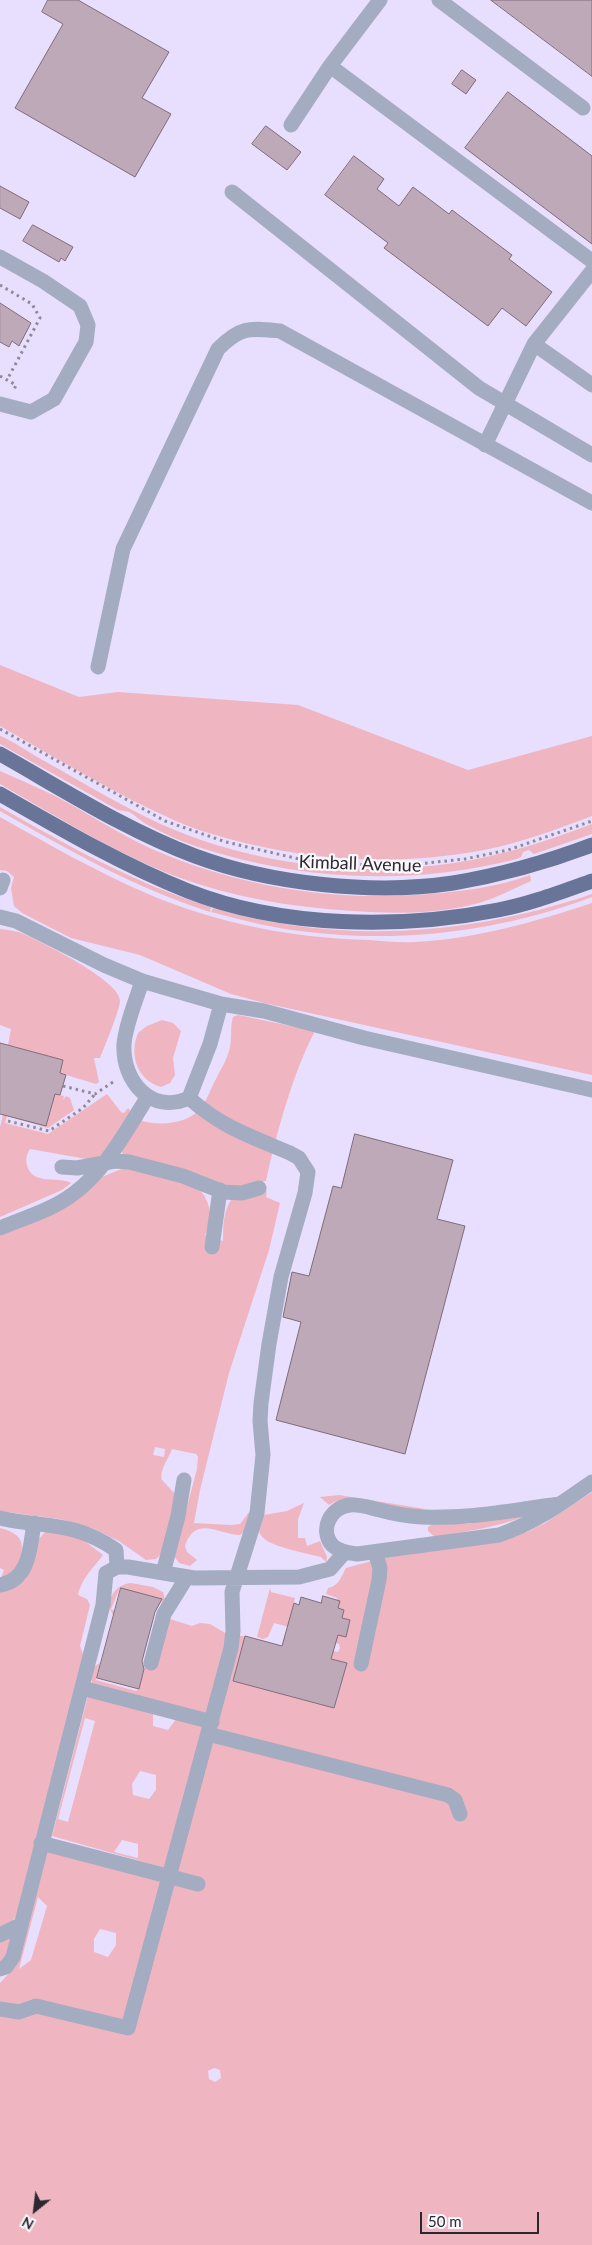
<!DOCTYPE html>
<style>
body{margin:0}
#map{position:relative;width:592px;height:2245px;overflow:hidden;background:#efe8fc;font-family:Lato,sans-serif}
canvas{display:block}
.north{position:absolute;left:10px;top:2185px;width:50px;height:50px;-webkit-text-stroke:4px #faf8fd;paint-order:stroke;rotate:209deg;font-size:14px;font-weight:700;line-height:20px;text-align:center;color:#2b2830}
.north::after{content:'';display:block;margin:auto;width:18px;height:22px;background:#2b2830;clip-path:polygon(50% 0,100% 100%,50% 72%,0 100%)}
.scale{position:absolute;left:420px;top:2212px;width:119px;height:22px;box-sizing:border-box;border:2px solid #2b2830;border-top:0;padding-left:6px;font-size:15px;line-height:18px;white-space:nowrap;color:#2b2830;-webkit-text-stroke:4px #faf8fd;paint-order:stroke}
</style>
<div id="map">
<canvas width="592" height="2245"></canvas>
<div class="north">N</div>
<div class="scale">50 m</div>
</div>
<script>
const ctx = document.querySelector('canvas').getContext('2d');
ctx.lineJoin = 'round';
function fill(path, color) {
  ctx.fillStyle = color;
  ctx.fill(path, 'evenodd');
}
function strokePath(path, color, width, dash) {
  ctx.strokeStyle = color;
  ctx.lineWidth = width;
  ctx.lineCap = dash ? 'butt' : 'round';
  ctx.setLineDash(dash || []);
  ctx.stroke(path);
}
function label(font, color, halo, rows, align = 'center') {
  ctx.font = font + ' Lato,sans-serif';
  ctx.lineWidth = 4.5;
  ctx.setLineDash([]);
  ctx.textBaseline = 'middle';
  ctx.strokeStyle = halo;
  ctx.fillStyle = color;
  for (const [text, x, y, turn = 0] of rows) {
    ctx.save();
    ctx.translate(x, y);
    ctx.rotate((+turn || 0) * Math.PI / 180);
    ctx.textAlign = isNaN(turn) ? turn : align;
    if (halo) ctx.strokeText(text, 0, 0);
    ctx.fillText(text, 0, 0);
    ctx.restore();
  }
}
fill(new Path2D(`
 M0,0H592V2245H0Z`), '#e8defd');
fill(new Path2D(`
 M0,665L79,697L118,692L298,705L468,770L592,736V816C557,829 521,843 484,850C404,865 324,862 245,843C222,837 198,831 176,821C115,794 58,759 0,726Z
 M0,736C11,740 27,751 39,758C75,778 111,800 148,818C240,863 352,878 454,863C502,856 547,841 592,824V834L534,854L529,850L523,852L521,857L517,859C411,886 302,881 198,847C180,841 163,833 146,824C141,821 131,812 129,812C127,811 122,811 118,810L0,744Z
 M0,771C18,779 37,787 55,796C88,813 118,834 152,849C244,889 341,903 441,893C470,890 501,886 530,875L531,881C513,889 494,899 475,904C437,914 394,914 355,911C288,907 222,896 160,870C104,846 52,814 0,784Z
 M0,807C68,846 136,884 211,907L210,912C135,888 68,850 0,811Z
 M0,817C48,844 97,872 148,894C219,924 293,938 369,940C384,941 400,943 415,942C475,939 535,922 592,903V1075L264,1003L231,994L140,955L71,938L22,913L14,906L11,888L14,877L7,871L0,870Z
 M592,894V897C491,935 380,946 274,927C252,923 232,917 211,912L213,908C338,945 469,936 592,894Z
 M0,929C9,930 18,931 26,935C45,944 118,980 120,1000C121,1007 104,1048 100,1058H94L99,1082L96,1084L60,1073L63,1060L8,1045L11,1029L0,1025Z
 M238,1015L315,1031C293,1072 276,1135 266,1181L233,1188L123,1155L121,1149L139,1120C156,1126 187,1125 200,1109C207,1101 211,1088 216,1079C221,1069 228,1058 230,1047C232,1037 230,1027 233,1017Z
 M162,1020L173,1023L181,1031L173,1058L175,1075L170,1083L161,1087C137,1080 129,1055 138,1033L147,1026Z
 M55,1094L64,1096L63,1100L66,1096L70,1098L74,1110L48,1128L7,1116L5,1123L48,1134L107,1094L121,1112L124,1113L128,1108L132,1113L102,1155L92,1160L30,1149C26,1155 25,1161 28,1168C35,1185 57,1176 71,1183L62,1190L0,1217V1127L3,1115Z
 M124,1168C137,1171 188,1181 195,1186C211,1198 214,1219 205,1235L223,1241C223,1228 223,1212 231,1200L267,1191L266,1197L280,1203L269,1250L229,1373L200,1490L194,1523L231,1525L240,1524L250,1511L244,1532L240,1535C220,1535 195,1514 185,1546L187,1552L197,1560L190,1566L179,1563L174,1556L197,1469L198,1457L196,1454L172,1449C169,1458 159,1470 162,1480L176,1495L162,1553L156,1559L146,1560L119,1541L92,1528L60,1519L0,1511V1236L65,1207L77,1200L99,1178ZM155,1447L165,1449L164,1457L153,1455Z
 M592,1492V2245H0V2011L36,2009L121,2032L177,1872L237,1636H245L233,1681L334,1708L347,1663L331,1659L333,1651L338,1652L340,1648L339,1644L335,1643L338,1635L346,1637L350,1621L342,1618L344,1610L338,1608L337,1598L326,1594L328,1588C339,1586 341,1577 346,1568L383,1558L527,1532L545,1523ZM214,2068L220,2070L221,2078L215,2082L209,2079L208,2071Z
 M339,1495L431,1510L487,1509L532,1500C496,1512 441,1519 403,1512C382,1508 348,1490 329,1505L320,1497Z
 M304,1503L298,1519V1538H305L307,1546L320,1541L327,1557L326,1562L321,1557C311,1554 266,1547 260,1534C257,1527 261,1522 264,1515L287,1511Z
 M523,1515L524,1517C494,1527 466,1532 435,1537L428,1531V1527L433,1524H468Z
 M0,1528C31,1536 22,1551 15,1574L1,1578L4,1570L0,1568Z
 M47,1530L82,1539L103,1555C92,1570 83,1576 78,1595L87,1599L90,1605L80,1646L83,1654L16,1917L0,1931V1590L25,1580L30,1571L38,1540Z
 M131,1583L153,1587L163,1592L170,1619L192,1626L200,1623L210,1624L227,1634L209,1716L92,1683V1677L95,1666L100,1663L96,1680L136,1691L139,1689L162,1600L120,1588L111,1609L115,1611L114,1616C103,1602 115,1584 131,1583Z
 M270,1588L271,1592L295,1598L288,1625L292,1628L274,1623L268,1637L263,1639L257,1637Z
 M88,1696L205,1725L165,1868L52,1836ZM153,1713L176,1719L168,1730L153,1726ZM85,1718L95,1721L68,1822L58,1819ZM140,1771L156,1775V1790L149,1799L133,1795L132,1784ZM122,1840L138,1844V1858L114,1852Z
 M47,1850L161,1880L126,2022L0,2003V1983L13,1969ZM38,1897L47,1906L31,1960L19,1969ZM100,1929L116,1933V1945L108,1957L94,1952V1939Z
 M14,1933L8,1954L0,1965V1940Z`), '#efb6c1');
const building = new Path2D(`
 M48,0H78L169,52L142,98L171,114L135,177L15,108L63,24L42,12Z
 M491,0H592V76Z
 M462,70L476,80L466,94L452,84Z
 M508,92L592,156V244L465,148Z
 M266,126L301,152L287,170L252,144Z
 M354,156L384,179L377,189L399,206L413,187L449,214L452,210L512,255L509,259L552,292L526,326L502,308L488,326L384,248L388,243L325,195Z
 M0,186L29,202L20,219L0,208Z
 M33,225L73,247L65,261L61,258L59,262L23,241Z
 M0,303L31,323L19,346L12,341L9,347L0,342Z
 M0,1043L63,1060L60,1073L66,1075L60,1095L55,1094L46,1126L0,1114Z
 M355,1134L453,1160L437,1219L465,1226L405,1454L276,1420L301,1322L283,1317L292,1272L309,1276L333,1186L341,1188Z
 M121,1588L162,1599L155,1612L142,1661L144,1669L139,1689L97,1678Z
 M323,1596L340,1601L338,1608L344,1610L342,1618L350,1620L346,1637L338,1635L331,1659L347,1663L334,1708L233,1681L245,1636L282,1646L294,1603L299,1605L301,1597L321,1603Z`);
fill(building, '#bea9b9');
strokePath(building, '#806c7b', 1);
strokePath(new Path2D(`
 M0,285L32,304L40,318L7,380
 M0,376L16,385L13,392
 M0,729L165,821L226,842L299,859L389,867L465,859L508,850L592,821
 M63,1086L95,1094L116,1080
 M8,1121L49,1131L83,1108L95,1094`), '#8f8a99', 3, [2.5, 4]);
strokePath(new Path2D(`
 M439,0L583,108
 M330,66L592,261
 M291,125L330,66L380,0
 M232,192L479,388L592,455
 M0,257L43,281L80,306L88,325L86,342L54,399L31,412L0,404
 M534,344L592,385
 M485,445L534,344L592,271
 M98,667L123,549L218,349C241,326 250,328 280,331L592,503
 M0,888L3,880
 M0,917L16,921L104,965L142,981L221,1004L264,1011L364,1038L592,1090
 M142,981C136,1001 126,1023 124,1044C122,1081 151,1115 189,1098L210,1044L221,1004
 M62,1167L77,1168L115,1161L129,1162L183,1176L223,1192L242,1193L259,1188
 M0,1228C24,1218 52,1210 73,1194C105,1171 126,1131 147,1098
 M212,1247L220,1190
 M560,1504C511,1510 472,1519 422,1517C408,1516 394,1514 380,1510C371,1508 359,1504 350,1505C331,1507 319,1529 332,1545C338,1551 349,1553 357,1554L499,1535C535,1523 562,1503 592,1482
 M0,1518C45,1528 74,1521 116,1550L117,1567
 M163,1573L178,1516L184,1480
 M0,1585C30,1580 30,1547 34,1523
 M151,1663L164,1614L187,1577
 M361,1664L379,1580L380,1568L375,1552
 M82,1688L212,1722
 M208,1734L448,1795L455,1800L460,1814
 M41,1843L198,1884
 M0,1935L20,1925
 M0,1969L6,1967L13,1957L103,1605L106,1573L117,1567H128L194,1578L299,1577L330,1569L345,1552
 M0,2009L19,2012L36,2006L128,2028L231,1648L233,1631L232,1592L257,1513L263,1455L260,1421L261,1403L269,1344L281,1277L305,1193L308,1172L299,1158L290,1153C250,1136 223,1128 189,1098`), '#a3acc0', 15);
strokePath(new Path2D(`
 M0,754C64,790 126,830 195,856C270,884 374,895 453,883C501,875 547,862 592,845
 M0,794C61,829 123,865 188,891C281,928 401,929 498,910C530,904 561,892 592,881`), '#687599', 15);
label('18px', '#2b2830', '#faf8fd', [
 ["Kimball Avenue",360,864,2]
]);
</script>
